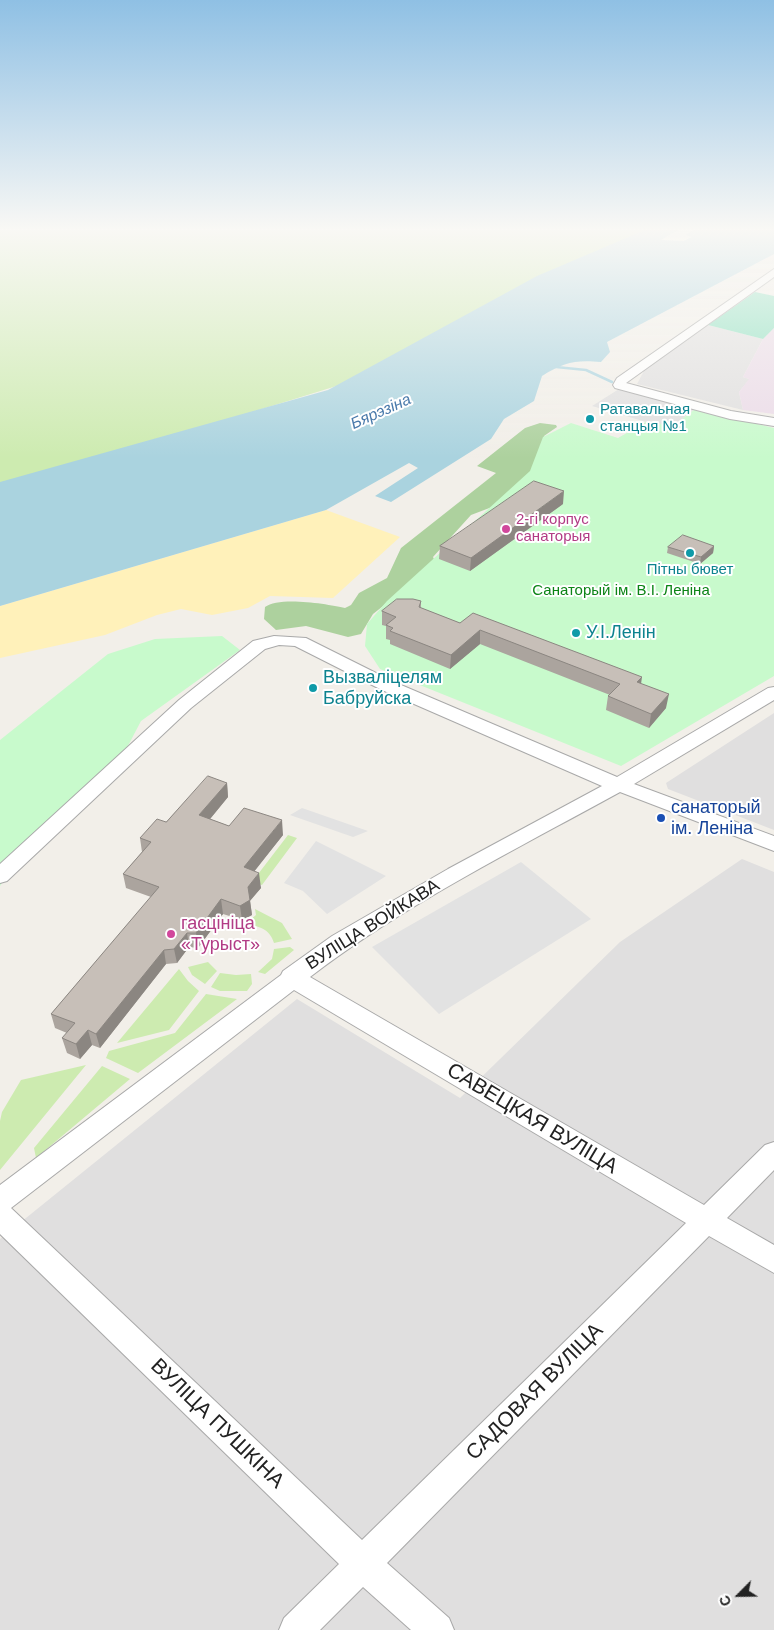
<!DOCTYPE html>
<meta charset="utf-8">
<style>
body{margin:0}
#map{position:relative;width:774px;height:1630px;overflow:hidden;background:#f2efe9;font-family:Helvetica,sans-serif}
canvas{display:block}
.north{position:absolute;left:714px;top:1570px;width:50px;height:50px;-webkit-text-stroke:4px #fff;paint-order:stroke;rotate:247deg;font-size:14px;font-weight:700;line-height:20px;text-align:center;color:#222}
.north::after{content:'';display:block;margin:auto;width:18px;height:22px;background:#222;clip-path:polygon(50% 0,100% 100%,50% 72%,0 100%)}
</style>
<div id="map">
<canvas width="774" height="1630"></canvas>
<div class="north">С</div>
</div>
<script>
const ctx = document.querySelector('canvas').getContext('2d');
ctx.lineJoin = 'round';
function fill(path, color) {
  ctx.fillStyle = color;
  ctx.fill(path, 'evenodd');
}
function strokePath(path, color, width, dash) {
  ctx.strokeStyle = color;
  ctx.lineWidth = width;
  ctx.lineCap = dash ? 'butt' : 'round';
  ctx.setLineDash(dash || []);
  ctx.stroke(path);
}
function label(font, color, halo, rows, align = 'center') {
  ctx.font = font + ' Helvetica,sans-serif';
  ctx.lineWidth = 4;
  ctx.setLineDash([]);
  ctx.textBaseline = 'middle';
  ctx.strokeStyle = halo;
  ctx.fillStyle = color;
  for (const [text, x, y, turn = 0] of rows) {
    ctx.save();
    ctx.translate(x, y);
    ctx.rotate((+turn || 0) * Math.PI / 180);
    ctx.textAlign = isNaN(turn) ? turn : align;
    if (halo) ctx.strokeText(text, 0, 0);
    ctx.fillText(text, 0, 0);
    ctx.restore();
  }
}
fill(new Path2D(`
 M708,325L763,339L743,377L750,379L739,392L743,410L637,384L647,365L671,347Z
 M619,389L695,409L673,426L646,422L592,406Z
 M774,713V830L668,789L666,783Z
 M742,859L774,872V1630H0V1239L297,999L460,1098L620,942Z`), '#e0dfdf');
fill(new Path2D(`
 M774,328V414L743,410L739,392L749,379L743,377L763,339Z`), '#ebdbe8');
fill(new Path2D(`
 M0,230H656L343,384L0,490Z
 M288,835L297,838L262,885L252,882Z
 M255,909L282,923L292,939L274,943C270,929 259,926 245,924L256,915Z
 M290,947L294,950L265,974L258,972L272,959L274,949Z
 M208,962L217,971L205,984L192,975L188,967Z
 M179,969L188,981L199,991L169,1030L117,1043Z
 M220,973L236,975L251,974L252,984L247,991H220L211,987Z
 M206,994L237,999L138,1073L106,1058L109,1051L175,1033Z
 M86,1065L0,1170V1121L2,1112L21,1080Z
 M102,1066L130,1079L36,1158L34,1148Z`), '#cdebb0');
fill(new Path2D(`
 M540,423L556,425L557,427L544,436L545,439L581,451L492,507L471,515L433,557L438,568L397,595L373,614L361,634L348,637L306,626L276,630L264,619L265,607C279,596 328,604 345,608L351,605L359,593L387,578L401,548L496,473L477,466L525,428Z`), '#add19e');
fill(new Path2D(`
 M326,510L400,537L333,598L270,596L248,608L212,615L181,609L157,615L105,635L0,658V606Z`), '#fff1ba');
fill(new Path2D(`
 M695,409L774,428V676L621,766L380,669L365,646L367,624L387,601L530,471L543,437L571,423L618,438L646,422L673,426Z
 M222,636L240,650L141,721L120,761L11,869L0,886V740L108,654L155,639Z`), '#c8facc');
fill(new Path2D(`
 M755,292L774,296V328L763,339L708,325Z`), '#88e0be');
fill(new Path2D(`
 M302,808L368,831L353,837L290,815Z
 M316,841L386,876L327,914L303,891L284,883Z
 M521,862L591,919L439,1014L372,947Z`), '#e2e2e2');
fill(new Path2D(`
 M645,230H678L661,240L684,241L691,237L686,235L693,230H774V254L607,342L610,352L601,362C574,360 565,362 542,376L534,401L504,419L491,439L391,502L375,496L418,468L409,463L326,510L0,606V482L328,390L537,276Z`), '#aad3df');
strokePath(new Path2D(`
 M556,367L586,370L612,382`), '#aad3df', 2.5);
const minor = new Path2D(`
 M774,269V277L626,383L731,411L774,418V426L730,419L615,388L613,385L617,378Z
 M274,636L306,638L394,682L617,777L768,688L774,687V700L634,784L774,836V851L620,792C515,850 405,904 310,977L704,1205L765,1145L774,1142V1170L727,1218L774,1245V1273L709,1236L387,1563L449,1618L454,1630H411L363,1587L320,1630H279L284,1618L339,1564L0,1234V1185L281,975L283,971L332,936L448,869L602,786L382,690L295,646L279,645L265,649L191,708L7,881L0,883V864L179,700L253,641ZM294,990L686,1223L362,1540L11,1208Z`);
strokePath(minor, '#a9a9a9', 2);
fill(minor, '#fff');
fill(new Path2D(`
 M563,504L470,571L439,559L440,546Z
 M714,546L713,553L700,564L667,553L668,547Z
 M421,601V608L460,623L641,684L666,708L649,728L606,710L608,696L610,695L480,644L450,669L390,644V640L386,639V626L382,625V611Z
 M227,783L228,797L210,819L229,826L283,835L254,871L261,888L250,900L252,915L242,920L223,914L198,948L189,947L177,963L166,964L100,1048L92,1045L80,1059L67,1053L62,1038L67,1033L55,1028L51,1014L151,897L126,888L123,874L142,852L140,838Z`), '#aba49e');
fill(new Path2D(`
 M564,491L563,504L470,571L471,558Z
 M714,546L713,553L700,564L701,557Z
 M480,630V644L450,669L451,655Z
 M642,677L640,691L637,682Z
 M669,694L666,708L649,728L651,714Z
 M227,783L228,797L201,830L199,815Z
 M282,820L283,835L246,882L244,867Z
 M259,873L261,888L250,901L252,915L242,920L240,906L248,887Z
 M221,899L223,914L198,948L196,933Z
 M187,933L189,947L177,963L174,949Z
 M164,950L166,964L100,1048L96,1034Z
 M88,1030L92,1045L80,1059L76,1044Z`), '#8b8681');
const building = new Path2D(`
 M534,481L564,491L471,558L440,546Z
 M683,535L714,546L701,557L668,547Z
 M397,599H413L421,601L419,607L460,623L473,613L642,677L637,682L669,694L651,714L608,696L620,684L480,630L451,655L390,631L393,628L386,625L396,617L382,611Z
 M208,776L227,783L199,815L229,826L244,808L282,820L244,867L259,873L248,887L250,900L240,906L221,899L196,933H187L174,949L164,950L96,1034L88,1030L76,1044L62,1038L75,1023L51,1014L159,887L123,874L151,842L140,838L157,819L166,822Z`);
fill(building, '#c7bfb8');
strokePath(building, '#8b8681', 1);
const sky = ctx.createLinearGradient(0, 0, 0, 458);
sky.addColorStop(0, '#8fc0e4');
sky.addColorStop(0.5, '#f9f8f5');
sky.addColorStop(1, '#f9f8f500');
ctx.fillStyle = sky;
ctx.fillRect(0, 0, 774, 458);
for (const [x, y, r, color] of [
 [590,419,5,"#0f9aa8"],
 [506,529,5,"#d1479c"],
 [690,553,5,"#0f9aa8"],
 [576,633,5,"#0f9aa8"],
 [313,688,5,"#0f9aa8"],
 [661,818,5,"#1a4fb4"],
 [171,934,5,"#d1479c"]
]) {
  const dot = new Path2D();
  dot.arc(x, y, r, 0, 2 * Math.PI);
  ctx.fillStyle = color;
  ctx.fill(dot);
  strokePath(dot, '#fff', 2);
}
label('15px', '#0d838f', '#fff', [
 ["Ратавальная",600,410],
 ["станцыя №1",600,427],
 ["Пітны бювет",690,570,"center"]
], 'left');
label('15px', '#b23c85', '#fff', [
 ["2-гі корпус",516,520],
 ["санаторыя",516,537]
], 'left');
label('15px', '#0c8416', '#fff', [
 ["Санаторый ім. В.І. Леніна",621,591]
]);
label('italic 16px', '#4a7aab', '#fff', [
 ["Бярэзіна",381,412,-24]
]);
label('18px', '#0d838f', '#fff', [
 ["У.І.Ленін",586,633],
 ["Вызваліцелям",323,678],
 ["Бабруйска",323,699]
], 'left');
label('18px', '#164399', '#fff', [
 ["санаторый",671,808],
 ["ім. Леніна",671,829]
], 'left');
label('18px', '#b23c85', '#fff', [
 ["гасцініца",181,924],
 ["«Турыст»",181,945]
], 'left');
label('18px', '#222', '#fff', [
 ["ВУЛІЦА ВОЙКАВА",373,925,-32]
]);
label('21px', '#222', '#fff', [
 ["САВЕЦКАЯ ВУЛІЦА",532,1119,31],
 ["САДОВАЯ ВУЛІЦА",535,1392,-45],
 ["ВУЛІЦА ПУШКІНА",217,1424,44]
]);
</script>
